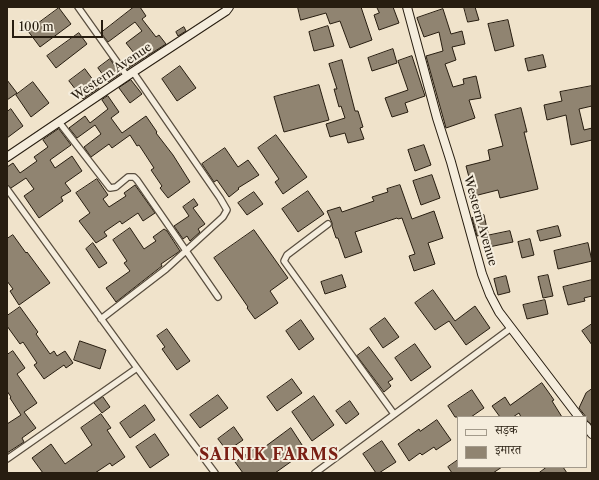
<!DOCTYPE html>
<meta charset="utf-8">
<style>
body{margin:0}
#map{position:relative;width:599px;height:480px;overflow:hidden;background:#f0e3cb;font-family:"Libre Caslon Text","Noto Serif Devanagari",serif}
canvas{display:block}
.frame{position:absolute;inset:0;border:8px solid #271d10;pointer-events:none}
.legend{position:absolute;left:457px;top:416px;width:130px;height:52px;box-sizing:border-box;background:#f5eddd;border:1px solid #a39a8b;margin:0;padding:5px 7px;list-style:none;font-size:12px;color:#271d10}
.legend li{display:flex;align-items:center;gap:8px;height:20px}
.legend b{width:20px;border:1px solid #a39a8b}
.scale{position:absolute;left:12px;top:20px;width:91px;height:18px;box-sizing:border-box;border:2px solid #271d10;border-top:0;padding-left:5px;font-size:12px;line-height:14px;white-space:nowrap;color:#271d10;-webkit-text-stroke:3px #f5eddd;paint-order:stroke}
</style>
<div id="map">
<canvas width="599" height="480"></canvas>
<div class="frame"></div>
<ul class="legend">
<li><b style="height:5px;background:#f5eddd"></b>सड़क</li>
<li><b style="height:11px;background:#908471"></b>इमारत</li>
</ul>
<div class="scale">100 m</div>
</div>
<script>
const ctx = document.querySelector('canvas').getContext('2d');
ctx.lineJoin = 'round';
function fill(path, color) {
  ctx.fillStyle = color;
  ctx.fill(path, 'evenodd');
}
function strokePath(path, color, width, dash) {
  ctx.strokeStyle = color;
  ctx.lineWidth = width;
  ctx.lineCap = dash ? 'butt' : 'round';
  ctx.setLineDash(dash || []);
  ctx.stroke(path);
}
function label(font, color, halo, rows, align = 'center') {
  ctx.font = font + ' "Libre Caslon Text",serif';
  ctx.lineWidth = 4;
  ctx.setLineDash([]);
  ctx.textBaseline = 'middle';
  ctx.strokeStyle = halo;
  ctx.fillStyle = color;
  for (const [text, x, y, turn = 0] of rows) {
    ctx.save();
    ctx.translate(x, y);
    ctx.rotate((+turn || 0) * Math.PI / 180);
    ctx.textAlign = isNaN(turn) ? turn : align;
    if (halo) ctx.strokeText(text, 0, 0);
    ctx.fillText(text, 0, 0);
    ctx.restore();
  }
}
const building = new Path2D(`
 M134,7H140L146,16L142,19L156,37L159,35L166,44L127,69L122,62L134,53L126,43L142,31L135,22L108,42L101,33Z
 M298,7H361L372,40L350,48L340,21L330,24L326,13L301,20Z
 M377,7H393L399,23L379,30L374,15L379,13Z
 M464,7H475L479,20L468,22Z
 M59,8L71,24L40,47L28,31Z
 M443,9L451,34L462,31L465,44L452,47L456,60L445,64L453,87L464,84L463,79L476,76L481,98L469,100L475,118L446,128L426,56L443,51L439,32L424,37L417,18Z
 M508,20L514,46L495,51L488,24Z
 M328,26L334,46L314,51L309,32Z
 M184,27L186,31L178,36L176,32Z
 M79,33L87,44L56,68L47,56Z
 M393,49L397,63L372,71L368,58Z
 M543,55L546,67L528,71L525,59Z
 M412,56L425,96L405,103L408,112L392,117L385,98L408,90L398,61Z
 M110,59L120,74L108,82L98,68Z
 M342,60L355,111H358L363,127L360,128L364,139L348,143L345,133L330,137L326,124L345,118L341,106L339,107L334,89H337L329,64Z
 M180,66L196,88L177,101L162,79Z
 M85,69L99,88L83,99L69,81Z
 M7,80L17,93L7,100Z
 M131,80L142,94L130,103L119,88Z
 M33,82L49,103L31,117L16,95Z
 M319,85L329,120L284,132L274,97Z
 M592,86V106L579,109L584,130L592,128V140L571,145L566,115L547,120L544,105L562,101L560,92Z
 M108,96L119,112L111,118L122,133L146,116L157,132L156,133L173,155L190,182L168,198L160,188L162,186L151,170L154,168L139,145L137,146L130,135L112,148L109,144L91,157L84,147L101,134L95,125L77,138L69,128L85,116L90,123L108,109L102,100Z
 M521,108L527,132H524L538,189L500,198L498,190L474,196L466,166L490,160L488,150L503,146L495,115Z
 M11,109L23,126L7,138V112Z
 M59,129L71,145L50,160L55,168L72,156L82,171L65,183L71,191L61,197L63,201L39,218L24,196L34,189L26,178L11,188L7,185V167L13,163L20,173L37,161L34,157L48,147L43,140Z
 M276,135L307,177L283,194L275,182L279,179L258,148Z
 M424,145L431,165L415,171L408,150Z
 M225,148L238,167L248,160L259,175L238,188L239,189L229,197L217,180L214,182L202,164Z
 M432,175L440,198L421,205L413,181Z
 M97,179L108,195L103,199L109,207L126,196L124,193L135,185L155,213L143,221L138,213L122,224L120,221L104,232L107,236L96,243L79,221L90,213L76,193Z
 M400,185L412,219L434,211L443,238L428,243L435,264L414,271L409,256L415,254L402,218L398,219L397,218L355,232L362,252L345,258L338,238H336L332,226V223L327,211L340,207L342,212L374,201L372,197L388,192L387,189Z
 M308,191L324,214L298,232L282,209Z
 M254,192L263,204L247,215L238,203Z
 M194,199L198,205L193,208L205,224L198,229L200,232L190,241L187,236L183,239L174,226L189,216L183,207Z
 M484,215L488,233L477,236L472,218Z
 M558,226L561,236L540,241L537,231Z
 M130,228L144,249L156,241L153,237L164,229L167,231L180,251L161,264L162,266L116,302L106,288L130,271L124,263L127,261L113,240Z
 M254,230L288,278L270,291L278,303L255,319L247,308L248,307L214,258Z
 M510,231L513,242L489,247L486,236Z
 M13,235L26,253L27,252L50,283L19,305L10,291L13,289L7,281V239Z
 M530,239L534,255L522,258L518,242Z
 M93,243L107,263L99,268L86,249Z
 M588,243L592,261L558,269L554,251Z
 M342,275L346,287L325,294L321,282Z
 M548,275L553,296L543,298L538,277Z
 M506,276L510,292L498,295L494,279Z
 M592,280V296L584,298L585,301L568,305L563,287Z
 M433,290L455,321L475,306L490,328L466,345L449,321L435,330L415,303Z
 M545,300L548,314L527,319L523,305Z
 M20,307L38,332L36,334L50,354L54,351L57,356L65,351L73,363L66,368L64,365L44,379L34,365L37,363L23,342L20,344L7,326V316Z
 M385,318L399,337L383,348L370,329Z
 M301,320L314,339L299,350L286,331Z
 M592,324V345L582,331Z
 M167,329L190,361L177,370L162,349L165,347L157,336Z
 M80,341L106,350L100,369L74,360Z
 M415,344L431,367L411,381L395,358Z
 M369,347L393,379L388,382L391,386L384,392L357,356Z
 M13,351L25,368L17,374L37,403L24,412L36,428L22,438L24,442L7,453V424L21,415L10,398L11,397L7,391V355Z
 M292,379L302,393L277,411L267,397Z
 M542,383L554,400L552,401L562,417H521L519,413L513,417H500L492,406L505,397L510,405Z
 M592,389V425L587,421L586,417L579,408L586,393Z
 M472,390L484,408L471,417H455L448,406Z
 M218,395L228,408L200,428L190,415Z
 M314,396L334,425L312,441L292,412Z
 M103,397L110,407L102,413L94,403Z
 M350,401L359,414L346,424L336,411Z
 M145,405L155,420L130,438L120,423Z
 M101,414L111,428L107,430L125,457L112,466L110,463L95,473H43L32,458L51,444L65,464L92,445L81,428Z
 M437,420L451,440L436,450L434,447L422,455L420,453L409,461L398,444L419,429L420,431Z
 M234,427L243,440L227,451L218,439Z
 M291,428L306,451L275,473H243L235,462L257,447L260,450Z
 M155,434L169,455L150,468L136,447Z
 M382,441L396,462L379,473H376L363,454Z
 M458,460V467H502L493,473H452L448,467Z
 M547,467H563L567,473H539Z`);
fill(building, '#908471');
strokePath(building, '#271d10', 1);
const street = new Path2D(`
 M78,7L127,76
 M59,122L110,188L116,187L128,177H134L137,180L218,297
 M7,189L137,368L215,473
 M328,224L287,255L284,261L394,414
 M101,319L166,269L223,217L227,210L220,198L133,72
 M7,459L137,368
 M315,473L511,328`);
const secondary = new Path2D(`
 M407,7L437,118L451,162L482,274L490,295L499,312L579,417
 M7,157L133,72L226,11L229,7
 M586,426L592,434`);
strokePath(street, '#594e3f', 8);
strokePath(secondary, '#271d10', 10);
strokePath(street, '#f5eddd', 5.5);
strokePath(secondary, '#f5eddd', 8);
label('12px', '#271d10', '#f5eddd', [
 ["Western Avenue",112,72,-34],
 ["Western Avenue",480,221,74]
]);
ctx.letterSpacing = '1px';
label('bold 16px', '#7a1f14', '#f5eddd', [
 ["SAINIK FARMS",269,455]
]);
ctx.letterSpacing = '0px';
</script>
